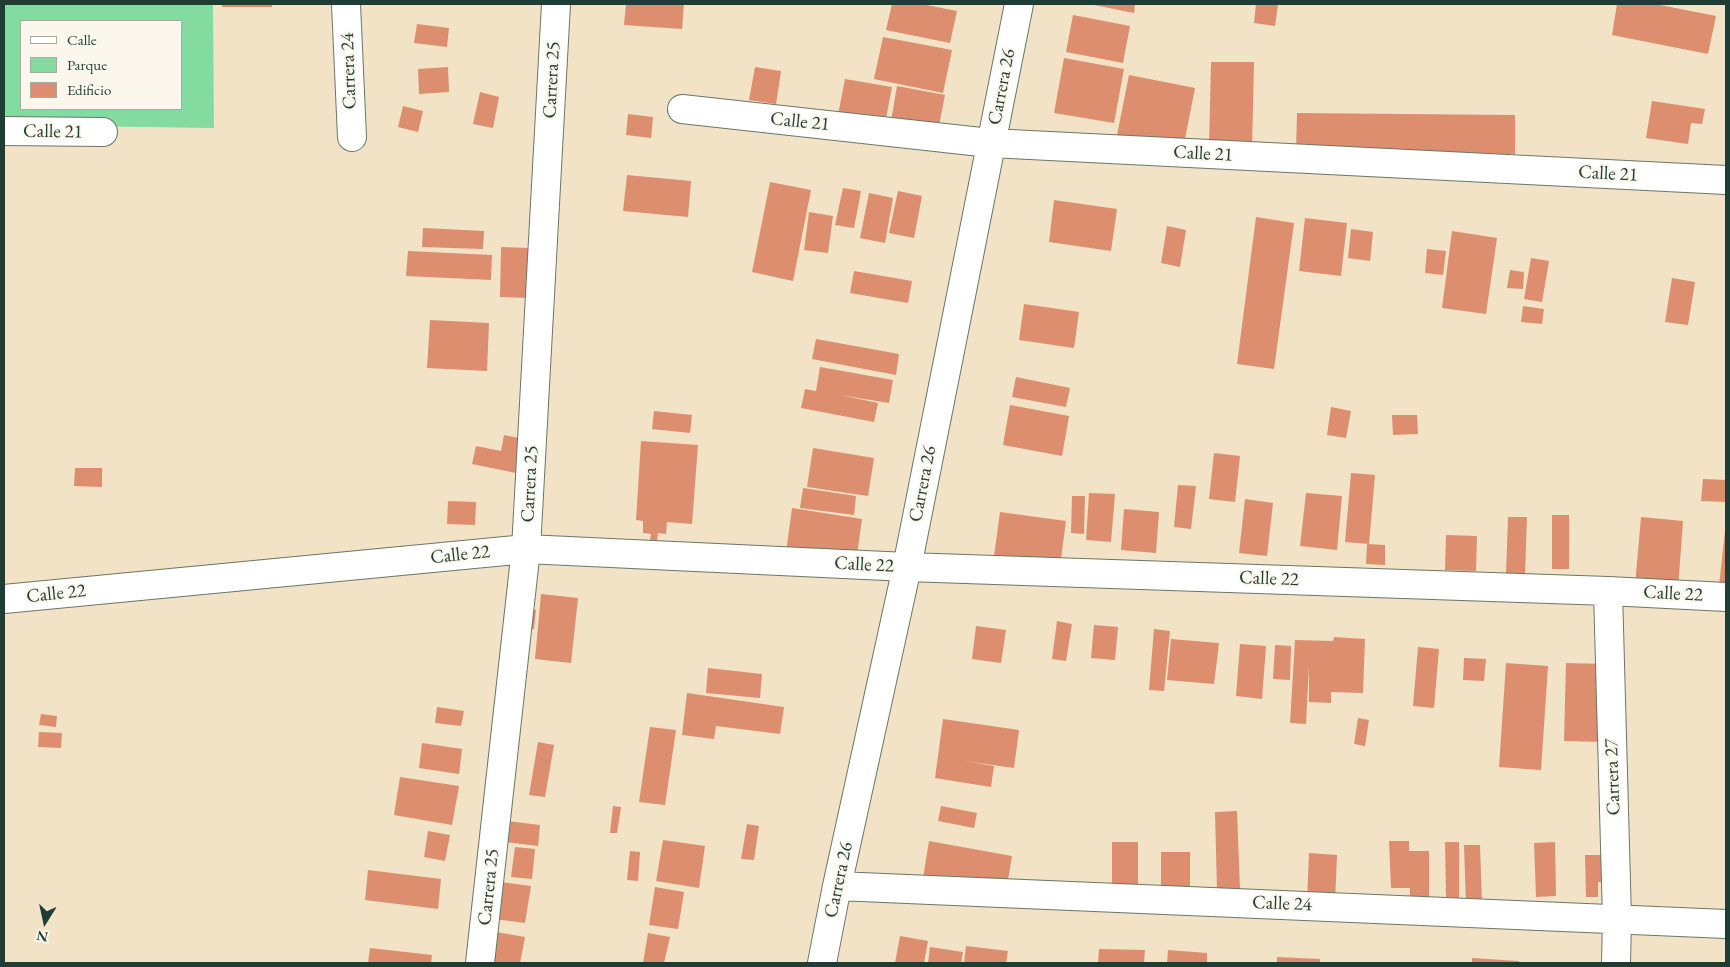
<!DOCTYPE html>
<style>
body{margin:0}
#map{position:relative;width:1730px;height:967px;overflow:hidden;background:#f2e3c7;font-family:"EB Garamond",serif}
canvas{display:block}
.frame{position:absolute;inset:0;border:5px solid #1f3d34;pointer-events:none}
.legend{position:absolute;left:20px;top:20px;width:162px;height:90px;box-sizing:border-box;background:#fbf7ec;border:1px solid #a3ada2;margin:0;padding:6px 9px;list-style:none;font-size:15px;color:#1f3d34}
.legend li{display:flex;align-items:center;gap:10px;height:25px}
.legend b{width:25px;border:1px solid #a3ada2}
.north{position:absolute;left:20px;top:897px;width:50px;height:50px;-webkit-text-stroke:4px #fbf7ec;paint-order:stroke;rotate:190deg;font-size:14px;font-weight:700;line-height:20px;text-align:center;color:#1f3d34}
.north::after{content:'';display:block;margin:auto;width:18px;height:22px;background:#1f3d34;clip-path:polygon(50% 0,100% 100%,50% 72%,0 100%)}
</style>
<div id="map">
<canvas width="1730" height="967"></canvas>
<div class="frame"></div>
<ul class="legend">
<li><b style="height:6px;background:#fff"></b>Calle</li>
<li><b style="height:14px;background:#84db9f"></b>Parque</li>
<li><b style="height:14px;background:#dd8e6f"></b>Edificio</li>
</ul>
<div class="north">N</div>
</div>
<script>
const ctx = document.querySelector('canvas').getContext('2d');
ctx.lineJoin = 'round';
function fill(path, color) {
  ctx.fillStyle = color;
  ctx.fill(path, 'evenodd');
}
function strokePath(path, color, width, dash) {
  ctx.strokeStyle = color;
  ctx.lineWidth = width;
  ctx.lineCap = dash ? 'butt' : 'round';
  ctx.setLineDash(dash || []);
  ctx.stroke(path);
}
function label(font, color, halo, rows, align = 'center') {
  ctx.font = font + ' "EB Garamond",serif';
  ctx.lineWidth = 4;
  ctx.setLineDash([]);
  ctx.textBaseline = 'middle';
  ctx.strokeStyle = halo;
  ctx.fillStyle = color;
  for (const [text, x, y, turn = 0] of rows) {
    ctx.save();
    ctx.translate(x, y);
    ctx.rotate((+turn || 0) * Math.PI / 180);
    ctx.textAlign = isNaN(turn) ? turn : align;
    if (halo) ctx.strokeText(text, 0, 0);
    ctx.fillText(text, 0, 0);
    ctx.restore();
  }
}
fill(new Path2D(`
 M4,4H213L214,128L4,125ZM21,21H181V109H21Z`), '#84db9f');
fill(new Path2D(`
 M222,4H272V7H222Z
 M626,4H684L682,29L624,25Z
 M892,4H922L957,11L950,43L886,30Z
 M1089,4H1135L1134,13Z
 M1256,4H1278L1275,26L1254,23Z
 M1617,4H1655L1716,16L1708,54L1612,35Z
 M1073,15L1130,26L1123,63L1066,52Z
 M417,24L449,28L447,47L414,43Z
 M883,37L952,50L943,93L874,79Z
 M1064,58L1124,69L1114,123L1054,113Z
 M1211,62H1254L1252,147L1209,146Z
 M448,67L449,92L419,94L418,69Z
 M755,67L781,71L776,104L749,100Z
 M1129,75L1195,88L1183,149L1117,135Z
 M845,79L892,87L884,129L837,120Z
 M897,86L945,95L937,136L890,127Z
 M480,92L499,97L493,128L473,124Z
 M1652,101L1705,109L1702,124L1691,123L1688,144L1646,138Z
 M403,106L423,111L418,132L398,127Z
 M1297,113L1515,115V154L1296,152Z
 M628,114L653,117L651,138L626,135Z
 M627,175L691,181L688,217L623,211Z
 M770,182L811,190L793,281L752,272Z
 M843,188L861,191L854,228L835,225Z
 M898,191L922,196L914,238L889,233Z
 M869,193L893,198L885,243L860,238Z
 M1054,200L1117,209L1111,251L1049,242Z
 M809,212L833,216L828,253L804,250Z
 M1256,217L1294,223L1274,369L1237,364Z
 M1305,218L1347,223L1341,276L1299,271Z
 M1167,226L1186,230L1180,267L1161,263Z
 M423,228L484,231L483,249L422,247Z
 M1351,229L1373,232L1370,261L1348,258Z
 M1452,231L1497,238L1486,314L1442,308Z
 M501,247L530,248L529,298L500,297Z
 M1427,249L1446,251L1443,275L1425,273Z
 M408,251L492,255L491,280L406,276Z
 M1531,258L1549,261L1542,302L1524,299Z
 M1510,270L1524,272L1523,289L1507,288Z
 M854,271L912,281L908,303L850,293Z
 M1672,278L1695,282L1688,325L1665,322Z
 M1024,304L1079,312L1074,348L1019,340Z
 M1523,306L1544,309L1542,324L1521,322Z
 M430,320L489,323L487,371L427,368Z
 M816,339L899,354L896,375L812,359Z
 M820,367L893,380L889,403L840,395L878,403L874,422L801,408L805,389L816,391Z
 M1016,377L1070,388L1066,407L1012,397Z
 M1010,405L1069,416L1062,456L1003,445Z
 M1331,407L1351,411L1346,438L1327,435Z
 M654,411L692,415L690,433L652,429Z
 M1392,415H1417L1418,434L1393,435Z
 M504,435L523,439L516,473L472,464L476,446L501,451Z
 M641,441L698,445L692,524L667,522L666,534L658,533L657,541L650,540L651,534L643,533V521L636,520Z
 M813,448L874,458L868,496L807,487Z
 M1214,453L1240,456L1235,502L1209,499Z
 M75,468H102V487L74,486Z
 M1351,473L1375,475L1369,544L1345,542Z
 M1703,479L1726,480V502L1701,501Z
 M1178,485L1196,486L1191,529L1174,527Z
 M803,488L856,496L854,515L800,508Z
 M1089,493L1115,494L1111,542L1086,540Z
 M1306,493L1342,496L1337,550L1300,546Z
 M1072,496H1085L1084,534L1071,533Z
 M1245,499L1273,503L1267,556L1239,553Z
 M448,501L476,502L475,525L447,524Z
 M792,508L862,519L856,562L786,552Z
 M1124,509L1159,512L1156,553L1121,550Z
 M1000,512L1066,521L1060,566L994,556Z
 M1552,515H1569V569H1552Z
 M1508,517H1527L1525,574L1506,573Z
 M1641,517L1683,521L1678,589L1635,585Z
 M1725,531H1726V587L1719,586Z
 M1446,535L1477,536L1476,571L1445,570Z
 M1367,544L1385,545V565L1366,564Z
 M541,594L578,598L571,663L535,659Z
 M521,608L536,610L534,629L519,627Z
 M1057,621L1072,624L1066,661L1052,659Z
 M1094,625L1118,627L1115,660L1091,658Z
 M976,626L1006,630L1001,663L972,659Z
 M1154,629L1170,631L1164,691L1149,690Z
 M1334,637L1365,639L1363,693L1331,692V703L1309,702V666L1306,724L1290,723L1295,640L1333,641Z
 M1171,639L1219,643L1214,684L1167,680Z
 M1240,644L1266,646L1262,699L1236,696Z
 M1275,645L1291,646L1290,680L1273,679Z
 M1418,647L1439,649L1434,708L1413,706Z
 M1464,658L1486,659L1484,681L1463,680Z
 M1506,663L1548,666L1541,770L1499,767Z
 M1566,663L1605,664L1604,742L1564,741Z
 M708,668L762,674L760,698L706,693Z
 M687,693L784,707L780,734L716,726L714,739L682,735Z
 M437,707L464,711L461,726L435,723Z
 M41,714L57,716L56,727L39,725Z
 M1358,718L1369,720L1365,746L1354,744Z
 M943,719L1019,730L1014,768L964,761L994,766L991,787L935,778Z
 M650,727L676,730L665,805L639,802Z
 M39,732L62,733L61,748L38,747Z
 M538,742L554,745L545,797L529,795Z
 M422,743L462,749L459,774L419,768Z
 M400,777L459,786L452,825L394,815Z
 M613,806L621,807L617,833H610Z
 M941,806L977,813L974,828L938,821Z
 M1237,811L1240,890L1217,891L1215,812Z
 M499,820L540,825L538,846L497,841Z
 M747,824L759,826L754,860L741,859Z
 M428,831L450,835L445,861L424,857Z
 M663,840L705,846L699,888L656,881Z
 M929,841L1012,856L1006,892L923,878Z
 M1389,841H1409V851H1429V900H1410V888H1391Z
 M1112,842H1138V894H1112Z
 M1445,842H1459V898L1446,897Z
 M1555,842L1556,896L1536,897L1534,843Z
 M1464,845H1480L1482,905L1466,906Z
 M515,847L535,849L532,879L511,877Z
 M630,851L640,852L638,881L627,880Z
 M1161,852H1190V892H1161Z
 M1309,853L1337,855L1335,903L1307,901Z
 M1585,855H1612V883L1598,882V897H1586Z
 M368,870L441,879L438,909L365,900Z
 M493,881L531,886L525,923L487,918Z
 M655,887L684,892L678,929L649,925Z
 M490,931L525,937L520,963H485Z
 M648,933L670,937L664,963H643Z
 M900,936L928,941L924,963H895Z
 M966,946L1008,951L1006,963H964Z
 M930,947L963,952L961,963H928Z
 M370,948L432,955L431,963H368Z
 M1099,949L1145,950L1144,963H1098Z
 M1168,950L1207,953V963H1167Z
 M1277,957L1320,959V963H1277Z
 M1472,958L1519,961V963H1472Z`), '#dd8e6f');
const minor = new Path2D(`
 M346,4L352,137
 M682,109L990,143L1726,180
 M4,131L103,132
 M1608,591L1617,919L1616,963
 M4,599L526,549L907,567L1608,591L1726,597
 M837,886L1726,924
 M480,963L526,549L556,4
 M822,963L837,886L907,567L1019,4`);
strokePath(minor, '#697767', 30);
strokePath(minor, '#fff', 28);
label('19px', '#1f3d34', '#fbf7ec', [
 ["Carrera 24",349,71,-92],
 ["Carrera 25",552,80,-87],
 ["Carrera 26",1002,87,-79],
 ["Calle 21",800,122,6],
 ["Calle 21",53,132,1],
 ["Calle 21",1203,154,3],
 ["Calle 21",1608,174,3],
 ["Carrera 25",530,484,-87],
 ["Carrera 26",923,484,-79],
 ["Calle 22",460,555,-6],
 ["Calle 22",864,565,3],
 ["Calle 22",1269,579,2],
 ["Calle 22",56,594,-6],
 ["Calle 22",1673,594,3],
 ["Carrera 27",1613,777,-92],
 ["Carrera 26",839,880,-78],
 ["Carrera 25",489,887,-84],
 ["Calle 24",1282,904,2]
]);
</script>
